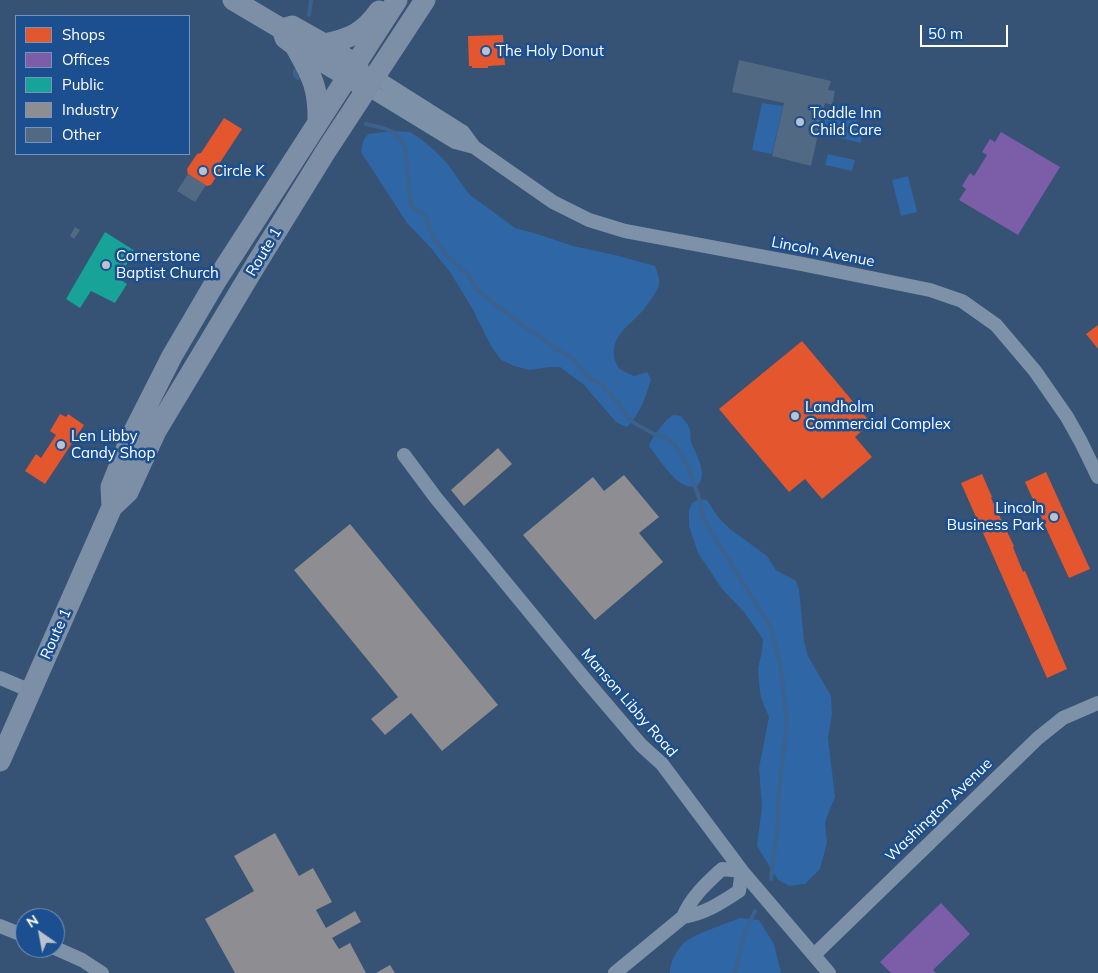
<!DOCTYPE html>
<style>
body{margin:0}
#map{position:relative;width:1098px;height:973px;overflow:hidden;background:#365274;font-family:Mulish,sans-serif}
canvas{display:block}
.legend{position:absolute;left:15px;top:15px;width:175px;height:140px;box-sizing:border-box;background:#1b4f8f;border:1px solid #7695bc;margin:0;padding:6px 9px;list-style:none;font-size:15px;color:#fff}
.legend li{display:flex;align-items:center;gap:10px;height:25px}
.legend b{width:25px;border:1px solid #7695bc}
.north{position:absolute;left:15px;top:908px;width:50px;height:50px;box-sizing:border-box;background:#1b4f8f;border:1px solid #7695bc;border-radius:50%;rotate:327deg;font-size:14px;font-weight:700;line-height:20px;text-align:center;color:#fff}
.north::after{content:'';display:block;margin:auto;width:18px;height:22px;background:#b9c2ce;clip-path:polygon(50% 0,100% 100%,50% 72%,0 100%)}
.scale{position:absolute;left:920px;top:25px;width:88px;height:22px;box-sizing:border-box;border:2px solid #fff;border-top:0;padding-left:6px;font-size:15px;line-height:18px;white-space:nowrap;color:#fff;-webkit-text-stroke:4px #1b4f8f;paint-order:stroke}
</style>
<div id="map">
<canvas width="1098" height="973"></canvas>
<ul class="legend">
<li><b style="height:14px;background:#e4572e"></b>Shops</li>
<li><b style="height:14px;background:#7b5ea7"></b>Offices</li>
<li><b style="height:14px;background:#17a398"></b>Public</li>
<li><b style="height:14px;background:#8d8d92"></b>Industry</li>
<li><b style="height:14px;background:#526984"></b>Other</li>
</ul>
<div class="north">N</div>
<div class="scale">50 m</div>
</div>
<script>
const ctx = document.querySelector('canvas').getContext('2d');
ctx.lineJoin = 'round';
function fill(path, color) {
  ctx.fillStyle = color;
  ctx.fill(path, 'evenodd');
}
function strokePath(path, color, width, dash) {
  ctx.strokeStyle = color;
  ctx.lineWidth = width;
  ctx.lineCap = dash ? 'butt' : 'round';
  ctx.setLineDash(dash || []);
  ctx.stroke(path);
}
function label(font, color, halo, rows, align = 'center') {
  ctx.font = font + ' Mulish,sans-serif';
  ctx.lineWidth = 5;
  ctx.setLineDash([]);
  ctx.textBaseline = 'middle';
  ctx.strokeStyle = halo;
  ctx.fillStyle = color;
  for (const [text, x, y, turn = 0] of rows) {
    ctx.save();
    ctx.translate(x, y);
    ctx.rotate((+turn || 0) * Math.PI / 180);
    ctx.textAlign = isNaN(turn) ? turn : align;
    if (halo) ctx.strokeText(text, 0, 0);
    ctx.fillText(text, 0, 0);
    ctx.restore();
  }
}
fill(new Path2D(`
 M762,103L783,106L772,154L752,150Z
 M824,111L856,119L862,133L861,143L819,133Z
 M392,131L410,132L421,139L434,150L447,163L469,194L515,228L534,233L573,246L615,255L655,266C657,272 660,278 659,285C657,291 651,300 647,305C636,322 612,332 614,355C614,360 617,366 620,369C624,372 630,374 634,376L647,372L651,379C646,397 640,414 627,427L617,423L584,385L560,367H550L530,370L514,366L501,360L491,346L472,308L450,272L430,247L407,223L361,152L363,141L368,134Z
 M828,154L855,160L852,171L825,165Z
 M908,176L917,212L901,216L892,180Z
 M674,415L681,416C684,420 689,425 690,430C691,434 690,438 691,442C696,455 710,476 696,487C676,489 661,461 649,446C651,438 667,417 674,415Z
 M699,499L707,500L718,517L730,529L767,556L776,570L796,581L799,589L804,641L808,656L831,696L832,714L828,738L835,797L825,822L827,843L820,869L805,884L790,886L778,880L757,846L762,806L759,768L769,717L761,698L759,684L758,668L762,651L763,639L744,612L722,589L698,553L689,526V510L692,503Z
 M740,918L759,920L774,944L781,973H670C669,963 678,948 685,942C694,934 728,923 740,918Z`), '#2f66a5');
fill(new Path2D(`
 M503,35L505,65L488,66V68H472V66H469L468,36Z
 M224,118L242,129L219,164L221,169L211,185L206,186L188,174L187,169L197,154L201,153Z
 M1098,325V349L1086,334Z
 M802,341L871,423L855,437L872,457L822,499L805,479L789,492L719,409Z
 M60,414L66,417L68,414L84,425L45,484L25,471L36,454L41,458L56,435L50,431Z
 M1046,472L1090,569L1069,578L1025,482Z
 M982,474L992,497L991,498L1014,546L1013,547L1023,572L1025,571L1067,669L1047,678L961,483Z`), '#e4572e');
fill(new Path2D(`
 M1001,132L1060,167L1018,235L959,200L966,189L962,186L970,173L974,176L987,155L982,152L990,139L995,142Z
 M941,903L970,934L933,970L936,973H891L880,962Z`), '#7b5ea7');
fill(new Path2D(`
 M105,232L135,251L118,278L127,284L115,303L91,291L80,308L66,299Z`), '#17a398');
fill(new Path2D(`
 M498,448L512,464L464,506L451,490Z
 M624,475L659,517L639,533L663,562L595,620L523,535L593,477L604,491Z
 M350,524L498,705L442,751L411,713L385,735L371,719L398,697L294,570Z
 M275,833L299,876L313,868L332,902L316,910L326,928L355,911L361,922L332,938L339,949L350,943L366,973H235L205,919L254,891L234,856Z
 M390,965L395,973H376Z`), '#8d8d92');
strokePath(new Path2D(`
 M309,15L311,0
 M295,71V75L298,78
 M366,124C385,129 397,128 405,148L411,206L425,216L433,237L447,256L470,277L477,290L527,329L537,334L557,350L567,354L572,358L589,378L599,383L610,394L620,405L627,417L634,423L656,435L665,437L676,446L688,466L698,495L704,520L771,628L780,663L787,721L778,802V822L771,879
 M735,973L745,932L755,911`), '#3b618d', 4);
fill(new Path2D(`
 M739,60L831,81L828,90L835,91L832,105L825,103L811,166L772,156L784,103L732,92Z
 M188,174L206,185L195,202L177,191Z
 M75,227L80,230L74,239L70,236Z`), '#526984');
strokePath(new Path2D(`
 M376,77L463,132L474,147L553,202L589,220L625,231L802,264L930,290L962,301L996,325L1035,371L1067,417L1081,442L1098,477
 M368,89L455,142L474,147
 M404,455L436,498L584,678L641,745L662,764L742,871L829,973
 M0,678L31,691
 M0,926L25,936
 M55,948L82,960L102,973
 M814,955L1038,738L1063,718L1098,703
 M615,973L683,917C691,897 707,883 722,869L742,871L739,891C721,903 704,914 683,917`), '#7d92a8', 14);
strokePath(new Path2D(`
 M233,0L282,29L285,38L293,44L360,84
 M282,29L292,26L324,44L358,66
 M324,44C349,39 364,33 379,11
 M295,46C312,76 319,88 318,123
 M112,507L111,487L131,437L172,356L216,281L397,0
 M0,761L112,507L128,492L156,431L258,261L326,151L425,0`), '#7d8ea7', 21);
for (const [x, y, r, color] of [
 [486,51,5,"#b9c2ce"],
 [800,122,5,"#b9c2ce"],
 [203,171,5,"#b9c2ce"],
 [106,265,5,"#b9c2ce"],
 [795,416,5,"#b9c2ce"],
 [61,445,5,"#b9c2ce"],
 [1054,517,5,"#b9c2ce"]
]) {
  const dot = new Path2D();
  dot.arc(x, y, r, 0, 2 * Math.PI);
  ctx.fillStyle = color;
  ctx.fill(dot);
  strokePath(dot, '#1b4f8f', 2);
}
label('15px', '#fff', '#1b4f8f', [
 ["The Holy Donut",496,51],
 ["Toddle Inn",810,113],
 ["Child Care",810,130],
 ["Circle K",213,171],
 ["Cornerstone",116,256],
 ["Baptist Church",116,273],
 ["Landholm",805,407],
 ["Commercial Complex",805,424],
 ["Len Libby",71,436],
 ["Candy Shop",71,453],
 ["Lincoln",1044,508,"right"],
 ["Business Park",1044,525,"right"]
], 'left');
label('15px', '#fff', '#1b4f8f', [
 ["Route 1",264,252,-59],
 ["Lincoln Avenue",823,252,11],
 ["Route 1",56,634,-66],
 ["Manson Libby Road",629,703,49],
 ["Washington Avenue",939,810,-44]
]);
</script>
